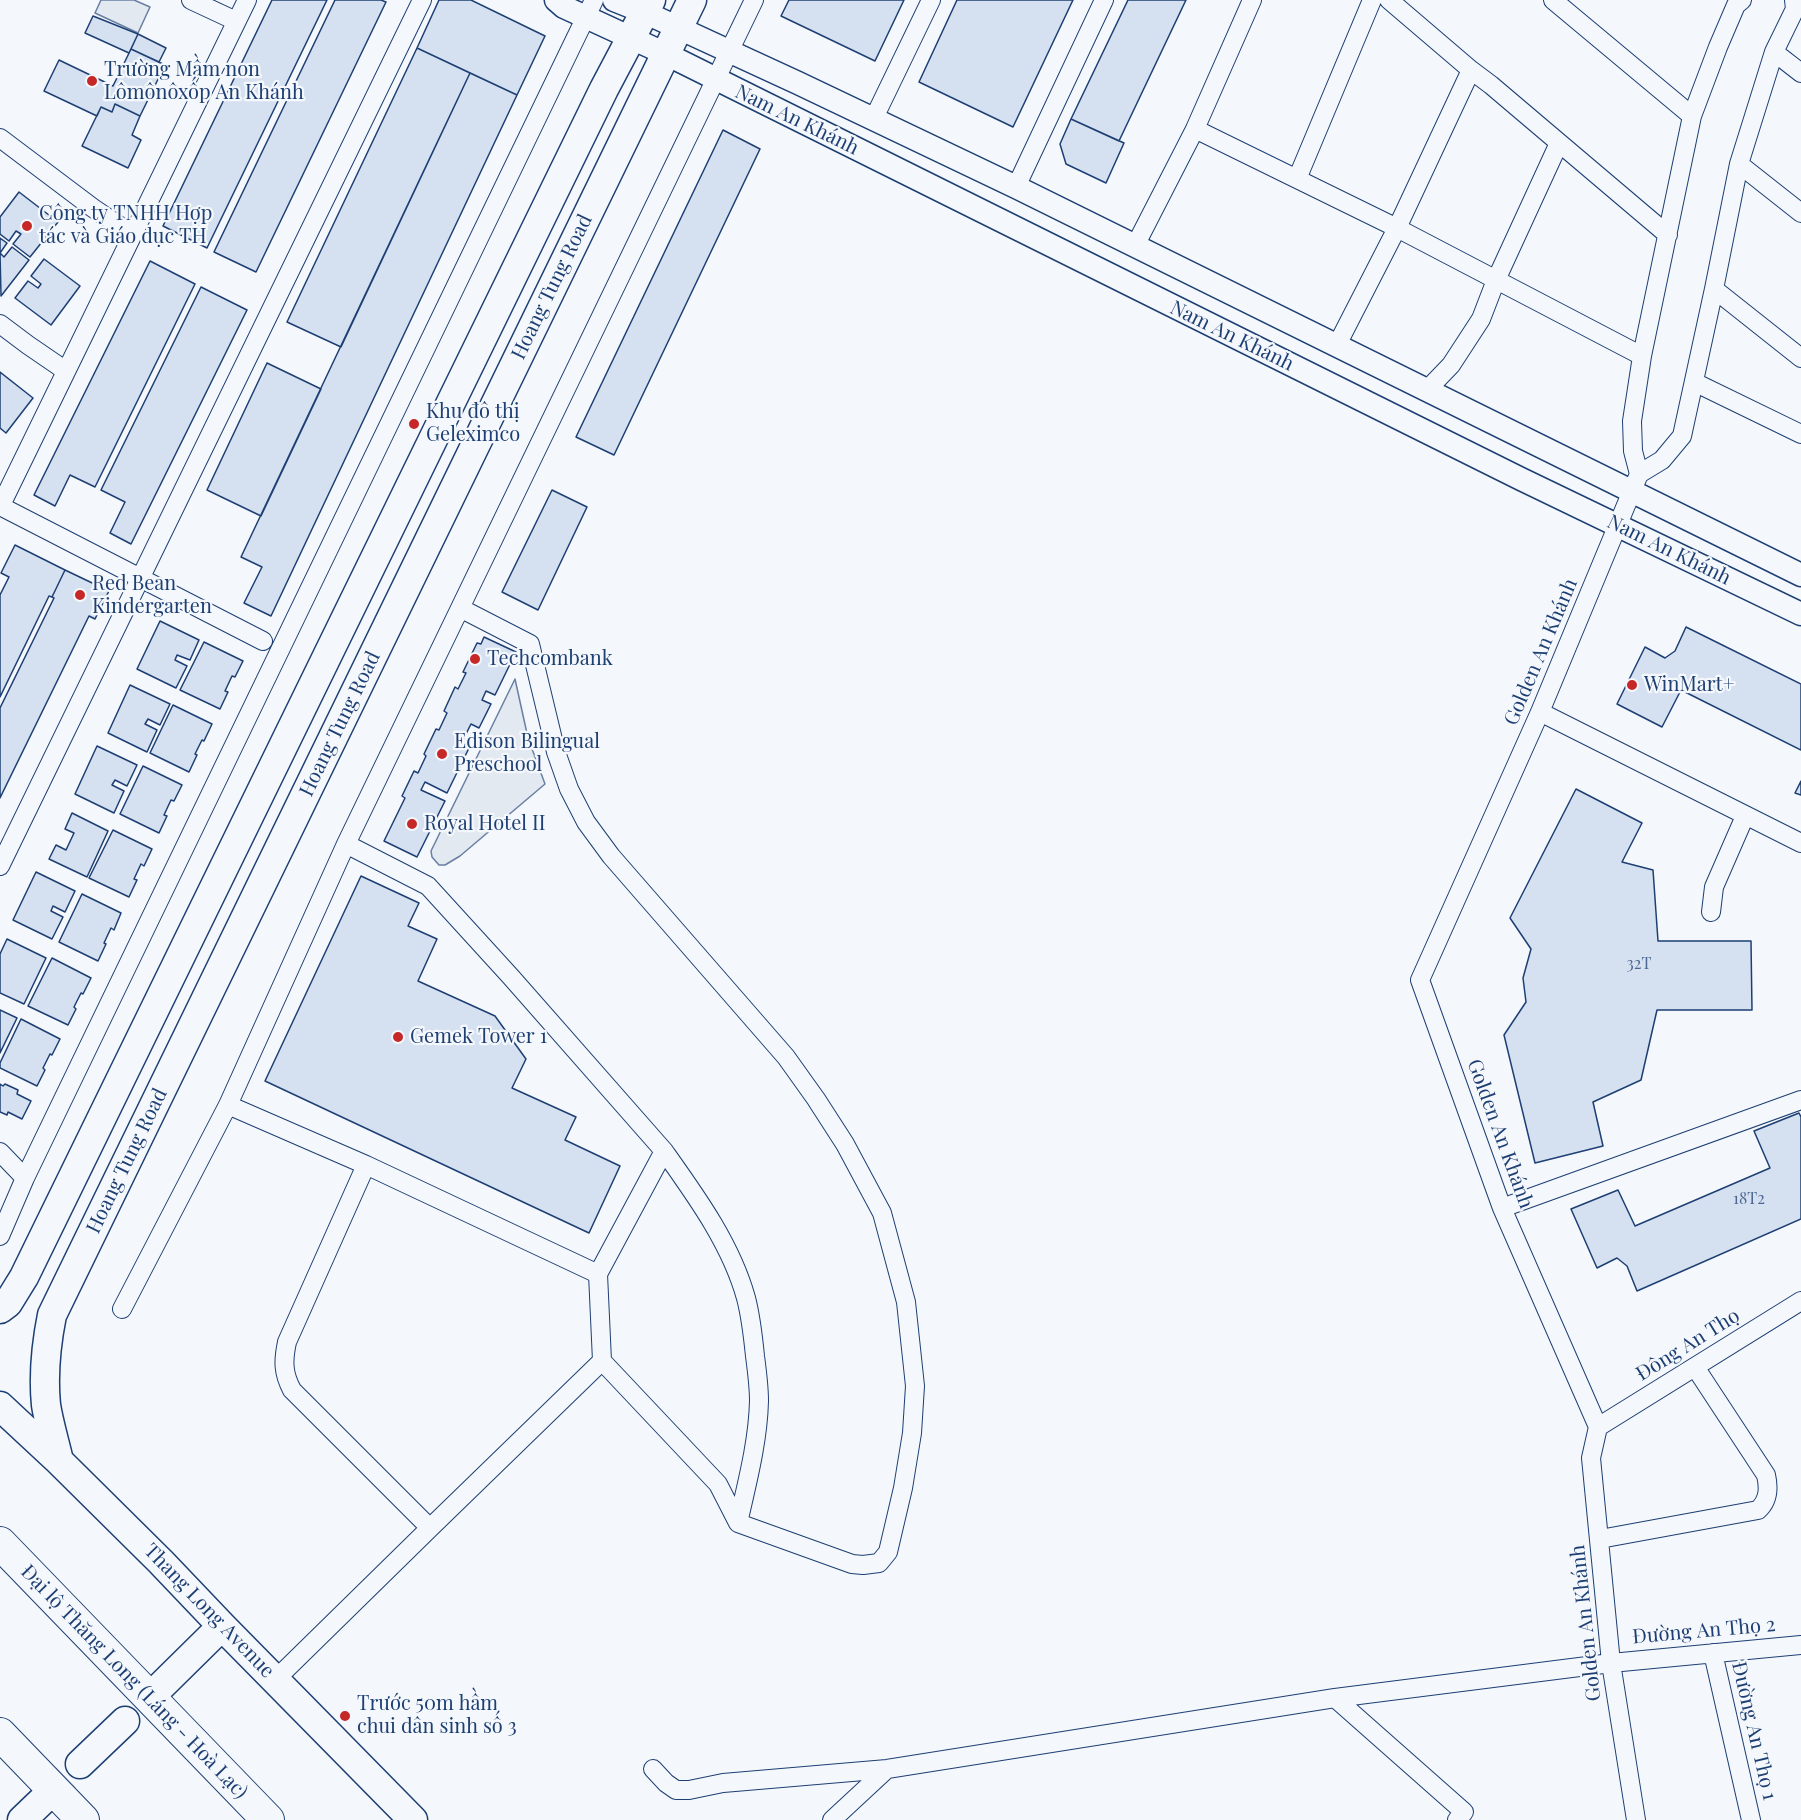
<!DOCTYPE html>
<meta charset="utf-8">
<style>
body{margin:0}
canvas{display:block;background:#f4f7fb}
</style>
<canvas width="1801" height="1820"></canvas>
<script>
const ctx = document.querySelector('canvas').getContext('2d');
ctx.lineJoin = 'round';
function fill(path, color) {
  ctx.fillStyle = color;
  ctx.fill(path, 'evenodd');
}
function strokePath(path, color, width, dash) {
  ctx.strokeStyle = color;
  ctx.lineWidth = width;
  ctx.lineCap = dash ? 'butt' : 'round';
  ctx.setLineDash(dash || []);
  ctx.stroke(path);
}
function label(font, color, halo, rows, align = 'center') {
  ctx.font = font + ' "Playfair Display",serif';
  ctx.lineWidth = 4.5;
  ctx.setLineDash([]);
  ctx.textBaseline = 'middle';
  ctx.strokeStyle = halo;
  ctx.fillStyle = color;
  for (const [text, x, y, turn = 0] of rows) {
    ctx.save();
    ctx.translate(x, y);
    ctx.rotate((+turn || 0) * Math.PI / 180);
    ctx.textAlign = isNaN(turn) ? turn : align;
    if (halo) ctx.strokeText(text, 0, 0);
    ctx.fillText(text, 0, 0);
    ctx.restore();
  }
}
const green = new Path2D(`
 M101,0H134L150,7L138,33L95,13Z
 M515,679L528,738L545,784L460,856L445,865H439L432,857L431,851Z`);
fill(green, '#e3e9f0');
strokePath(green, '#687fa3', 1.5);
const building = new Path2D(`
 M272,0H327L207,248L163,226Z
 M335,0H381L386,2L256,272L214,252Z
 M439,0H471L545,36L517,95L417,48Z
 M789,0H904L875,61L781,16Z
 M957,0H1073L1013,127L919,82Z
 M1128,0H1186L1119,141L1071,119Z
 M93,16L138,34L129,53L85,33Z
 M138,34L166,48L159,62L131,49Z
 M417,48L470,73L341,347L287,322Z
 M131,49L165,65L140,116L115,104L112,112L101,107L97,116L44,91L59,60L113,86Z
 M470,73L517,95L271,616L244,603L262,567L241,557Z
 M115,104L140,116L132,135L141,140L128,168L82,146L101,107L112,112Z
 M1071,119L1124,143L1106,183L1066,164L1060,144Z
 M723,130L760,149L614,455L576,437Z
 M19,192L58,222L30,257L13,244L21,234L16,231L9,241L0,234V217Z
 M0,238L7,243L0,253Z
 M12,247L29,260L1,296L0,253L4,257Z
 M44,259L80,286L51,325L15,298L28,281L38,288L41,284L31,276Z
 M150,261L195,284L95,487L70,475L55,506L34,495Z
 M201,287L247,310L131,544L110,533L125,502L101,490Z
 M267,363L321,389L261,516L207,490Z
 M0,372L33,398L6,433L0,428Z
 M552,490L587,507L538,610L502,592Z
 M15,545L65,570L52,597L49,596L0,697V595L9,577L1,573Z
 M65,570L109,591L95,619L89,616L0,798V708L54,598L52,597Z
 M160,621L199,640L190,660L177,655L175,660L187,666L176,688L137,669Z
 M1686,627L1801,684V750L1681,690L1662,727L1617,704L1645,647L1665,658L1675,651Z
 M484,637L516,652L495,695L486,691L482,700L491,704L479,728L471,724L462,742L470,746L447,793L425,782L421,790L445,801L417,857L384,841L405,798L402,796L414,771L418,773L426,756L424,754L436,729L439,730L447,713L444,711L455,687L458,689L466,673L463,672L477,643L481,644Z
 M204,642L243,661L235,677L232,676L225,691L228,692L220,709L180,690Z
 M130,685L170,704L160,725L148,719L145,724L157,730L147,752L108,733Z
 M173,705L212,724L204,741L202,740L195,754L197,755L189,772L150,753Z
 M97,746L137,765L127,786L115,780L112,785L124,791L114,813L75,794Z
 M143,766L182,785L174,801L171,800L164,815L167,816L159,833L120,814Z
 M1801,781V795L1795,793Z
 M1576,789L1642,823L1622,862L1653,870L1658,941H1751L1752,1010H1657L1641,1080L1593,1102L1603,1146L1535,1163L1504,1035L1526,1002L1523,978L1531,949L1510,918Z
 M72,813L108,831L87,877L49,859L56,845L66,850L74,833L65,829Z
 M113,830L152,849L144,866L141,864L134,879L137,880L129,897L89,878Z
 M36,872L75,891L65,912L53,906L51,911L63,917L52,939L13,920Z
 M361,876L419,903L408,926L437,939L418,981L495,1016L526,1059L512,1088L576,1117L565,1140L620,1166L589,1233L265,1081Z
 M82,894L121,913L114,930L111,928L104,943L106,944L98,961L59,942Z
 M7,939L46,958L24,1004L0,993V954Z
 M52,958L91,978L83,994L81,993L74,1007L76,1009L68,1025L28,1006Z
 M0,1010L17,1018L0,1053Z
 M21,1019L60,1039L52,1055L50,1054L43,1068L45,1070L37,1086L0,1068V1063Z
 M0,1084L3,1086L5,1084L18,1090L17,1094L31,1101L22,1119L8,1112L7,1115L0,1112Z
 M1799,1113L1801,1117V1219L1637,1291L1627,1266L1617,1258L1597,1268L1571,1209L1618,1190L1635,1226L1770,1168L1754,1131Z`);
fill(building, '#d5e0f0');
strokePath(building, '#1d3f73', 1.5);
strokePath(new Path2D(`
 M46,1797L80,1764`), '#c9d2e0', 28, [28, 14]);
const minor = new Path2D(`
 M191,0L236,21
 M1389,0L1471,70L1491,85L1668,235
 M1553,0L1692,116
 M1794,0L1795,9L1774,52L1801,73
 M874,118L931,0
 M1195,129L1397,228L1642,356
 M0,138L93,208L133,235
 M1739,164L1801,213
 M1297,179L1372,0
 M1016,187L1104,0
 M1135,246L1195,129L1252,0
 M1714,289L1801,358
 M0,324L28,345L66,371
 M1337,345L1397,228L1471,70
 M1694,382L1801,434
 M1426,391L1451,365L1481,319L1496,280L1559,143
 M1639,474L1662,460L1682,436L1714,289L1739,164L1774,52
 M0,506L263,641
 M0,507L247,0
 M460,608L530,644L556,752L569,789L586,822L611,856L786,1057L816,1099L845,1144L882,1213L906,1302L915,1386L912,1433L903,1488L888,1552L879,1563L863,1565L852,1564L738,1523L718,1484L602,1361
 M1540,712L1801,843
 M346,844L428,886L511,977L664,1151C696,1196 731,1244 746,1298C751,1317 753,1336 755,1356C757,1371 759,1386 759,1401C758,1442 747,1483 738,1523
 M0,866L422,0
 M1711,912L1714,887L1745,816
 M228,1105L366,1165L598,1274
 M0,1152L25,1178
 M366,1165L287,1342C283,1361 283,1373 292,1390L430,1528
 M1502,1208L1801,1100
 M0,1236L25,1178L594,0
 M122,1309L228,1105L346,844L754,0
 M1598,1427L1801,1301
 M1600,1539L1758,1510C1769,1500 1769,1488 1766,1475L1695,1367
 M1713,1653L1751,1820
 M276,1679L430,1528L602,1361L598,1274L664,1151
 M1335,1698L1464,1812L1457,1820
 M653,1769L666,1783L676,1790H689L723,1783L887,1769L1335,1698L1611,1663L1801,1645
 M832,1820L887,1769
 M1636,1820L1611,1663L1591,1458L1598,1427L1502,1208L1420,980L1540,712L1639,474L1633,451L1632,421L1642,356L1692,116L1718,47L1736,5L1742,0`);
const tertiary = new Path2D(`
 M556,0L564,7L666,54L1521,479L1801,614
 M614,0L644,12L798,83L1016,187L1801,575`);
const primary = new Path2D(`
 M0,1309L8,1303L24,1277L604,89L651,0
 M0,1406L59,1461L161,1562L222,1626L413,1820
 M59,1461C55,1443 49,1424 46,1405C43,1374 46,1345 52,1315L692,0
 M153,1694L222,1626
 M80,1764L125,1721
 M22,1820L46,1797`);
const motorway = new Path2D(`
 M0,1543L268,1820
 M0,1734L83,1820`);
strokePath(minor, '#1d3f73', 20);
strokePath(tertiary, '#1d3f73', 25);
strokePath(primary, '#1d3f73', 31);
strokePath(motorway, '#1d3f73', 34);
strokePath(minor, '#f4f7fb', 18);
strokePath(tertiary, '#f4f7fb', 22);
strokePath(primary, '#f4f7fb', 28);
strokePath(motorway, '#f4f7fb', 32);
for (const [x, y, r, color] of [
 [92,81,6,"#c62828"],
 [27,226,6,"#c62828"],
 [414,424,6,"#c62828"],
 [80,595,6,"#c62828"],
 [475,659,6,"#c62828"],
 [1632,685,6,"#c62828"],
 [442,754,6,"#c62828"],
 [412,824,6,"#c62828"],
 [398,1037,6,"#c62828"],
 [345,1716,6,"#c62828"]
]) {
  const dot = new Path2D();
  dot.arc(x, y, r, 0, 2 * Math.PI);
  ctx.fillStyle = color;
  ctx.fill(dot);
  strokePath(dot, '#f4f7fb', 2);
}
label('16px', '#4b6792', null, [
 ["32T",1639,964],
 ["18T2",1749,1199]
]);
label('20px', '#1d3f73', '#f4f7fb', [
 ["Trường Mầm non",104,70],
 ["Lômônôxốp An Khánh",104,93],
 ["Công ty TNHH Hợp",39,214],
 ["tác và Giáo dục TH",39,237],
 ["Khu đô thị",426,412],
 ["Geleximco",426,435],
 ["Red Bean",92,584],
 ["Kindergarten",92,607],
 ["Techcombank",487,659],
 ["WinMart+",1644,685],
 ["Edison Bilingual",454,742],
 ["Preschool",454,765],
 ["Royal Hotel II",424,824],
 ["Gemek Tower 1",410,1037],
 ["Trước 50m hầm",357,1704],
 ["chui dân sinh số 3",357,1727]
], 'left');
label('20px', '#1d3f73', '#f4f7fb', [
 ["Nam An Khánh",797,120,26],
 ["Hoang Tung Road",552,287,-64],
 ["Nam An Khánh",1232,336,26],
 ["Nam An Khánh",1669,550,26],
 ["Golden An Khánh",1541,652,-67],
 ["Hoang Tung Road",340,724,-64],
 ["Golden An Khánh",1500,1134,70],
 ["Hoang Tung Road",127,1161,-64],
 ["Đông An Thọ",1688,1345,-32],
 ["Thang Long Avenue",209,1611,46],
 ["Golden An Khánh",1586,1623,-96],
 ["Đường An Thọ 2",1704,1631,-5],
 ["Đại lộ Thăng Long (Láng - Hoà Lạc)",134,1682,46],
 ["Đường An Thọ 1",1754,1731,77]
]);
</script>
